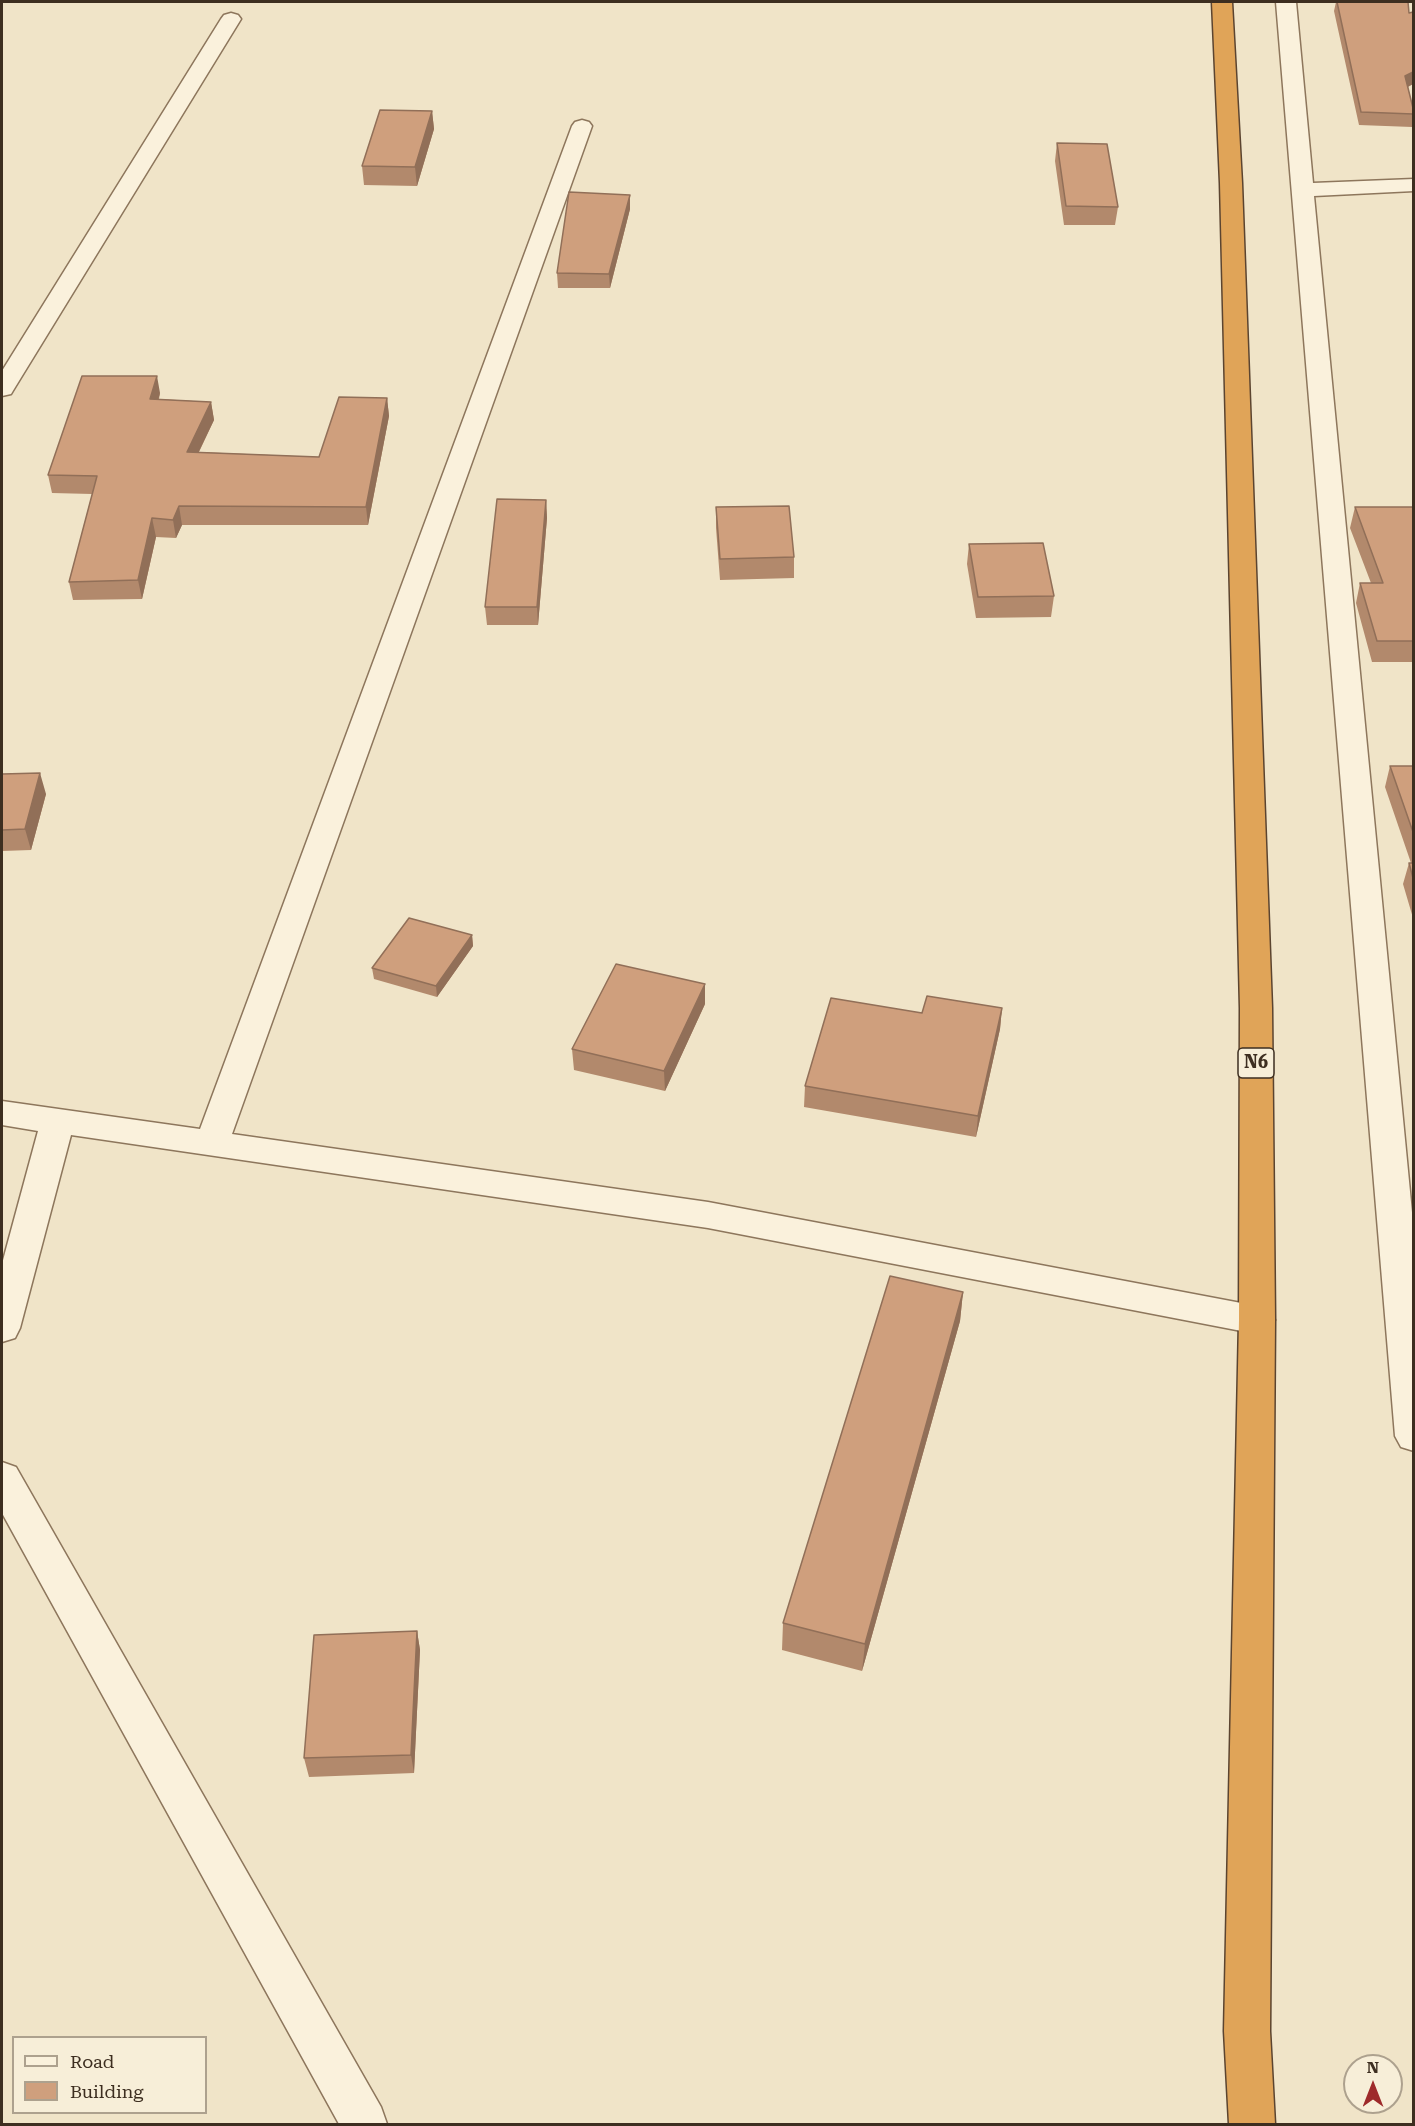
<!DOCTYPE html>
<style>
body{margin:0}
#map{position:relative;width:1415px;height:2126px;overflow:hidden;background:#f0e4c8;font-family:"Roboto Serif",serif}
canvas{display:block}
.frame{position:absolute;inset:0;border:3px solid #3d2e20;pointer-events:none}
.legend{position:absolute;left:12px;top:2036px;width:195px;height:78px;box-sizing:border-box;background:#f7eed8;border:2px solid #ada18e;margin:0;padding:8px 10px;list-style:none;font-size:18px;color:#3d2e20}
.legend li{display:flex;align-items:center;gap:12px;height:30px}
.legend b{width:30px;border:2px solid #ada18e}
.north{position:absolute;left:1343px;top:2054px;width:60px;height:60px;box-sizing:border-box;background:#f7eed8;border:2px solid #ada18e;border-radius:50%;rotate:0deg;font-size:16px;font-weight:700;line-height:24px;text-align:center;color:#3d2e20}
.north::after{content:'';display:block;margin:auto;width:21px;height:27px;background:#9e2a2b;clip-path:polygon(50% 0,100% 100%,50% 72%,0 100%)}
</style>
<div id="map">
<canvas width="1415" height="2126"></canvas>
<div class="frame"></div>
<ul class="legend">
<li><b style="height:8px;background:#faf1dc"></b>Road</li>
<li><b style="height:16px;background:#cf9f7d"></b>Building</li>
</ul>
<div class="north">N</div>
</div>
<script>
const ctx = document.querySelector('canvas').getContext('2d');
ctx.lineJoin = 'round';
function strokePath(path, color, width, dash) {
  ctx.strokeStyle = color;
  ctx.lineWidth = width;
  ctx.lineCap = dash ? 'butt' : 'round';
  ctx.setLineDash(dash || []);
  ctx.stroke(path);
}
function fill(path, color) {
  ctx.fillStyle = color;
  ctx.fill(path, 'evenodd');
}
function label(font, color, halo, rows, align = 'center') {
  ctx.font = font + ' "Roboto Serif",serif';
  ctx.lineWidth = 4.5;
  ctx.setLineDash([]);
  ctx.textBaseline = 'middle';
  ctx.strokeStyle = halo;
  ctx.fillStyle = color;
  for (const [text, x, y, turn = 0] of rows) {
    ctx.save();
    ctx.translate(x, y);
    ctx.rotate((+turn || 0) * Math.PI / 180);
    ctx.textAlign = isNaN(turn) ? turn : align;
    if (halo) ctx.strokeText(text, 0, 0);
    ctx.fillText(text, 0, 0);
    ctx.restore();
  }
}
const minor = new Path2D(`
 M1276,2H1296L1313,183L1414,179V191L1314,196L1414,1233V1451L1401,1447L1395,1436Z
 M231,13L238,15L241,19L14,389L11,394L2,396V371L221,19L224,15Z
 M582,120L589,122L592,126L232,1134L708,1202L1257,1306L1270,1310L1275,1320L1270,1330L1257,1334L708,1228L71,1135L20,1328L15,1338L2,1342V1264L38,1131L2,1125V1101L200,1129L572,126L575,122Z
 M2,1462L16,1467L381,2107L387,2124H339L2,1513Z`);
const highway = new Path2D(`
 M1212,2H1232L1242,183L1272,1008L1275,1320L1270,2031L1275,2124H1229L1224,2031L1239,1320L1240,1008L1220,183Z`);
strokePath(minor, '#8d765c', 3);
strokePath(highway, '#5b4430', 3);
fill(minor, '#faf1dc');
fill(highway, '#e0a458');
fill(new Path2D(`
 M1336,2H1408L1409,13L1413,12V84L1408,87L1413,108V121L1412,127L1359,125L1334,11Z
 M432,111L434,129L417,186L364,185L362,166Z
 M1057,143L1118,207L1115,225H1064L1055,161Z
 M630,195V209L610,288H558L557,273Z
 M160,393L159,399L211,402L214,420L199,452L319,457L387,398L389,416L368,525H182L176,538L156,537L142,599L73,600L69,582L92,494L52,493L48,475Z
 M546,500L547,518L538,625H487L485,607Z
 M716,507L794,557V578L720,580L716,528Z
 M1355,507H1413V662H1372L1356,603L1360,583H1371L1350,528Z
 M969,544L1054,596L1051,617L976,618L967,564Z
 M1390,766H1413V918L1403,884L1409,863H1411L1385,787Z
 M2,774L46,794L31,850L2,851Z
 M472,935L473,946L437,997L374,979L372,968Z
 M705,1004L665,1091L574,1070L572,1049Z
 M1002,1008L1000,1029L976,1137L804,1107L805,1086L922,1013Z
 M963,1292L960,1321L862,1671L782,1650L783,1623Z
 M417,1631L420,1650L414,1773L309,1777L304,1758Z`), '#b2896c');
fill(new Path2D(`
 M1413,72V84L1403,89L1405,76Z
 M432,111L434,129L417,186L415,167Z
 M630,195V209L610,288L609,274Z
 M157,376L160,393L154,416L150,399Z
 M387,398L389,416L368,525L366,507Z
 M211,402L214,420L190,470L187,452Z
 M546,500L547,518L538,625L537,607Z
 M179,506L182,525L176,538L173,520Z
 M152,518L156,537L142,599L138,580Z
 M40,773L46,794L31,850L25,829Z
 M472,935L473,946L437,997L436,986Z
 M705,984V1004L665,1091L664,1071Z
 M1002,1008L1000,1029L976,1137L978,1116Z
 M963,1292L960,1321L862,1671L865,1644Z
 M417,1631L420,1650L414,1773L411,1755Z`), '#916f58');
const building = new Path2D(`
 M1337,2H1408L1409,13L1413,12V72L1405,76L1413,108V114L1361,112Z
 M380,110L432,111L415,167L362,166Z
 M1057,143L1107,144L1118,207L1066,206Z
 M569,192L630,195L609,274L557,273Z
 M82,376H157L150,399L211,402L187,452L319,457L339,397L387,398L366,507L179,506L173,520L152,518L138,580L69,582L97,476L48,475Z
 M497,499L546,500L537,607H485Z
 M789,506L794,557L720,559L716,507Z
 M1355,507H1413V641H1377L1360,583H1383Z
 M1043,543L1054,596L978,597L969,544Z
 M1390,766H1413V832Z
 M40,773L25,829L2,830V774Z
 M1409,863H1413V878Z
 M409,918L472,935L436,986L372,968Z
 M616,964L705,984L664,1071L572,1049Z
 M927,996L1002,1008L978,1116L805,1086L831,998L922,1013Z
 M890,1276L963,1292L865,1644L783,1623Z
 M417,1631L411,1755L304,1758L314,1635Z`);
fill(building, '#cf9f7d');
strokePath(building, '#916f58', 1.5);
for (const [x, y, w] of [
 [1256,1063,36]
]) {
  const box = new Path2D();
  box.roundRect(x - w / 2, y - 15, w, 30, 4.5);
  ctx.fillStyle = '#f7eed8';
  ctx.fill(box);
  strokePath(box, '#3d2e20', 1.5);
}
label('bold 18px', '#3d2e20', null, [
 ["N6",1256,1063]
]);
</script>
